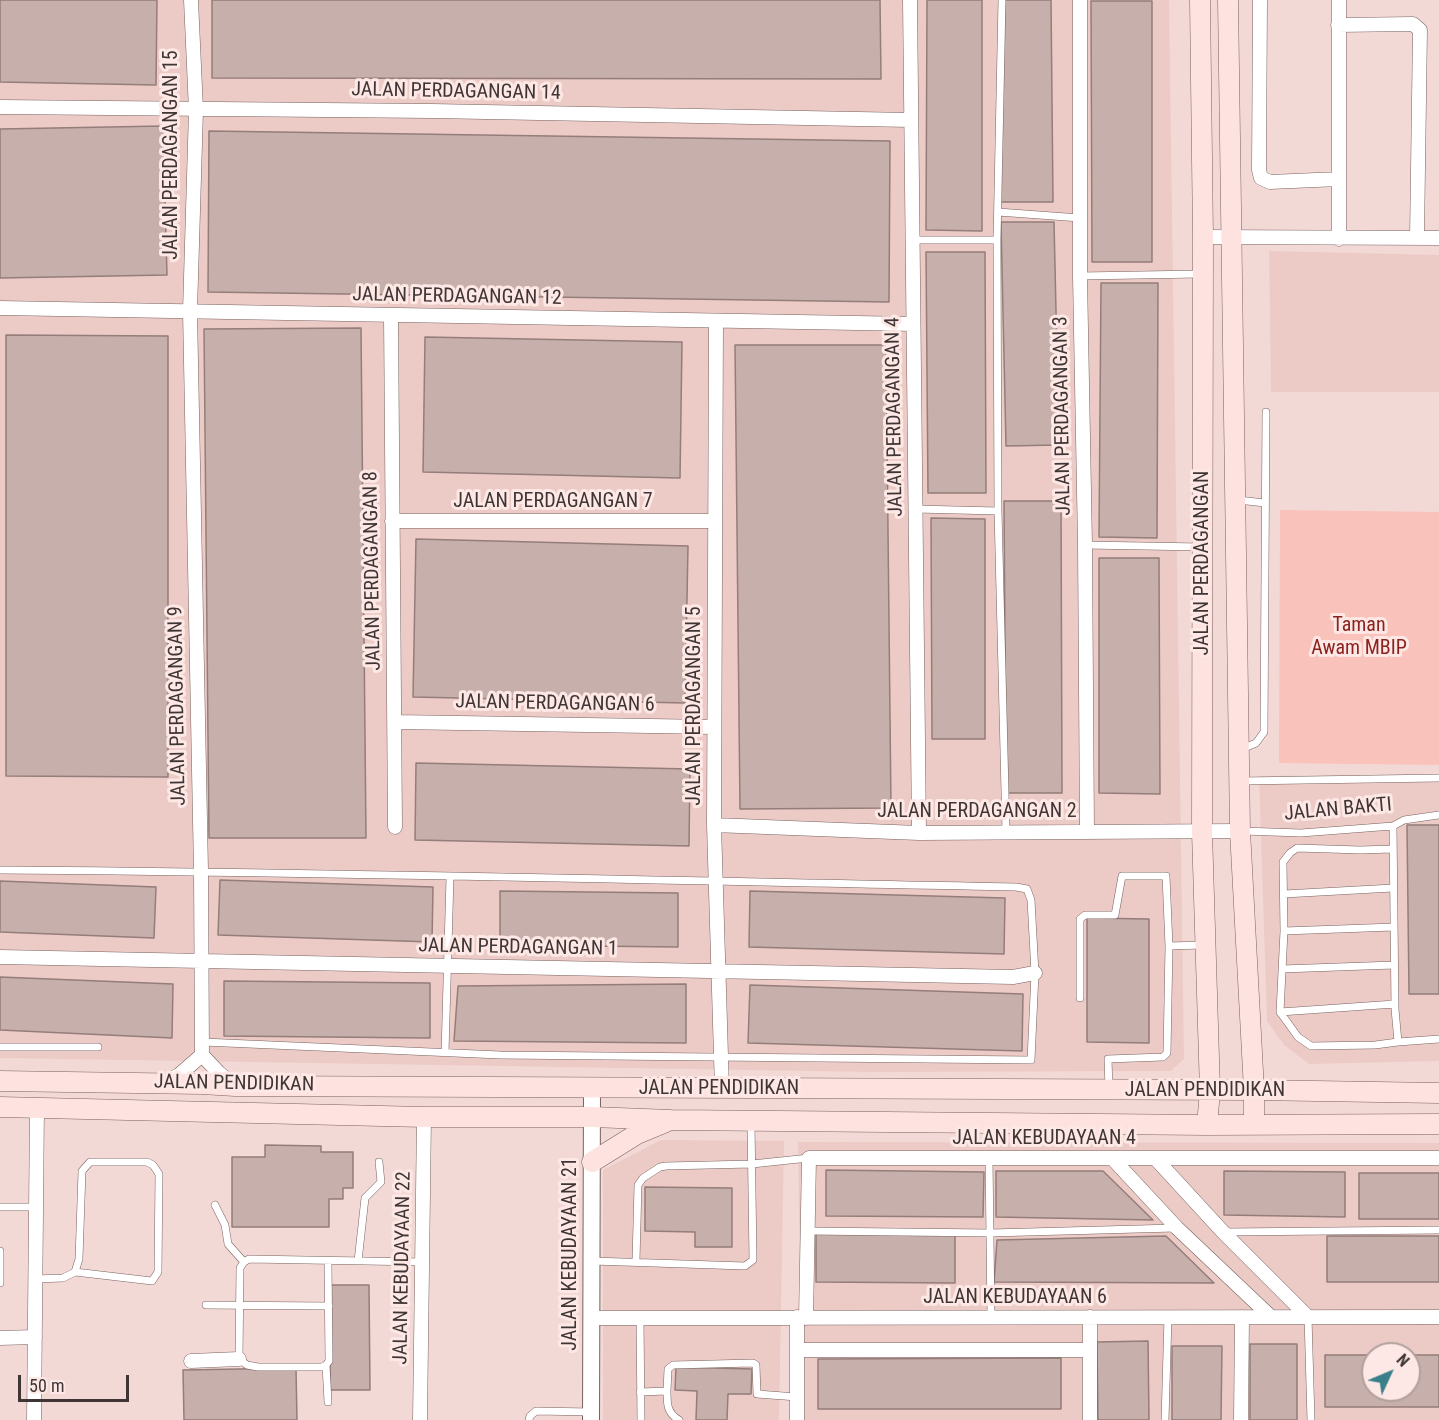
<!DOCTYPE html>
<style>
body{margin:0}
#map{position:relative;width:1439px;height:1420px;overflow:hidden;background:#f3d9d6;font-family:"Roboto Condensed",sans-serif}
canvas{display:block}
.north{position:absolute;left:1361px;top:1342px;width:60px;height:60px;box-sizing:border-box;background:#fde8e5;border:2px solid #b1a09e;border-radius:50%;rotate:46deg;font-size:16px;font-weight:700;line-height:24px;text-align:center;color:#3f3534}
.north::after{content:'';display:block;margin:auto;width:21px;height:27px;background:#39808a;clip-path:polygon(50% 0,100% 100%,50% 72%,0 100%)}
.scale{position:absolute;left:18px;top:1375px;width:111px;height:27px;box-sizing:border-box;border:3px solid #3f3534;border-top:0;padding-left:8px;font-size:18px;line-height:21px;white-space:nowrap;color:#3f3534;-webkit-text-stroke:4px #fde8e5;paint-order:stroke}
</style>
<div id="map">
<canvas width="1439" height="1420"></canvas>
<div class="north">N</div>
<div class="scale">50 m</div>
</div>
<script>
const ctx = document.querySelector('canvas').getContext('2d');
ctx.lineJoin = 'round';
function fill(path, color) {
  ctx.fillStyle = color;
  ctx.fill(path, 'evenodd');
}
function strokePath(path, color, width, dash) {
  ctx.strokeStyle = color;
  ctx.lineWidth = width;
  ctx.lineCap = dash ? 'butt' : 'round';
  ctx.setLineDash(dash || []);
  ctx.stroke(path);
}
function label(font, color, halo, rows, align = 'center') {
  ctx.font = font + ' "Roboto Condensed",sans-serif';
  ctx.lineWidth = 6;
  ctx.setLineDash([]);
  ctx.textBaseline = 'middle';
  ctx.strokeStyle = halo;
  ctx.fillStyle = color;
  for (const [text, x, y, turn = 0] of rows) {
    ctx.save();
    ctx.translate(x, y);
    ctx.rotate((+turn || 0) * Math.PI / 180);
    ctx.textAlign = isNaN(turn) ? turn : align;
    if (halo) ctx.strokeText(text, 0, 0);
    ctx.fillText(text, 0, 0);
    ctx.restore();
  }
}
fill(new Path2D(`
 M0,0H1169L1184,1059L1171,1071L873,1072L0,1058Z
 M1269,251L1439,255V392H1271Z
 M1439,774V1061L1309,1064L1284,1045L1267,1021L1259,776Z
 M661,1140L784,1141L779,1420H603V1170Z
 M798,1142L1439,1143V1420H802ZM1373,1354H1409V1390H1373Z`), '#eccbc6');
fill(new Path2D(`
 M1280,510L1439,512V765L1279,763Z`), '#f9c2bb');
const building = new Path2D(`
 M0,0H157L156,85L0,82Z
 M212,0H880L881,79L212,78Z
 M927,0H982V231L926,230Z
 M1005,0H1051L1053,202H1000Z
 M1091,1H1152V262H1092Z
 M163,126L167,275L0,278V129Z
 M209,131L890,141L889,302L208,292Z
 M1001,222H1054L1059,445L1006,446Z
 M926,252H985L986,493H928Z
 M1101,283H1158L1157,538L1099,537Z
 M361,328L366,838H209L204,329Z
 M6,335L168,336V777L6,776Z
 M425,337L682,342L680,478L423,472Z
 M735,345H886L891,808L740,809Z
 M1004,501H1061L1062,793H1006Z
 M931,518L985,519V739H932Z
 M416,539L688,546L685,703L413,697Z
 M1099,558H1159L1160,794L1099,793Z
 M416,763L690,769L689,846L415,840Z
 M1407,825H1439V994H1409Z
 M220,880L433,887L432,942L218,935Z
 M0,881L156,887L154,938L0,932Z
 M500,891L678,893V947L500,945Z
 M750,891L1005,898L1004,954L749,947Z
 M1087,918L1149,919V1043L1087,1042Z
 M0,977L173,984L172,1038L0,1030Z
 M224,981L430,983V1038L224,1036Z
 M686,984V1043L454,1041L458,986Z
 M750,985L1023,994L1022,1051L748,1043Z
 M265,1145L321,1146V1152H353V1188H343V1199H329V1227H232V1157H265Z
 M826,1170L984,1172L983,1217L826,1216Z
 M996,1171H1103L1153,1220L996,1217Z
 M1224,1171L1345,1172V1217L1224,1215Z
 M1359,1173H1439V1219H1359Z
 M645,1187L732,1188V1247H695V1232L645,1231Z
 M816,1234L955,1235V1283L816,1282Z
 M1166,1236L1214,1283L994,1282L997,1240Z
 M1327,1236H1439V1282H1327Z
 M330,1285H369L370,1390H330Z
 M1148,1341L1149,1420H1098L1097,1342Z
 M1250,1344H1297V1420H1250Z
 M1172,1346H1222L1221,1420H1172Z
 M1325,1355H1373V1390H1409V1355H1439V1407H1325Z
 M1061,1358V1409H818V1359Z
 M676,1367L752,1369L751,1394H728L727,1420H696L697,1391L675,1390Z
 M296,1368L297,1420H184L183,1370Z`);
fill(building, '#c7afab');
strokePath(building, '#947d7a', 1.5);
const service = new Path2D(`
 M1002,0L997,240L998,511L1006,832
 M998,212L1080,218
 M913,240H997
 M1080,276L1200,274
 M1238,500L1265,503
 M915,509L998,511
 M1085,545L1202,547
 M1242,749L1256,743L1264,732L1266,412
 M1241,781L1439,778
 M1393,826L1395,1009L1398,1042L1375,1045L1311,1046L1298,1037L1280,1012L1284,931L1283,862L1290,853L1297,848L1360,850L1393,849
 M1242,831L1301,833L1393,826L1404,820L1439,815
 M0,870C339,872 678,881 1016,887L1027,889L1031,900L1035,973L1031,1060L500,1055L203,1042
 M1284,894L1393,888
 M1284,931L1394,927
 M1282,969L1394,965
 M1080,998V919L1085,915H1115L1122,876H1166L1169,946
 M1280,1012L1395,1004
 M1398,1042L1439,1039
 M0,1047H98
 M445,1053L450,877
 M1109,1089L1108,1059L1163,1057L1167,1053L1169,946L1203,945
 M989,1158L991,1317
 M215,1205L225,1225L228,1244L244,1262
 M0,1207H35
 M808,1231L991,1233L1175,1228
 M1226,1232L1439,1230
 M0,1251V1283
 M358,1261L365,1198L381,1182L379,1162
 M592,1261L745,1266L753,1260L751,1123
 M636,1261L638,1185L643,1178L660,1167L666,1166L752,1164L809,1158
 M35,1279L63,1278L75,1272L79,1259L82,1171L90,1162H147L153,1165L159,1174L158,1272L152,1281L75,1272
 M206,1305L329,1306
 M1308,1317L1311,1420
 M640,1318L641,1420
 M326,1365L329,1361L328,1261
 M667,1391C667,1404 667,1413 679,1420
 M640,1392L667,1391L668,1369L673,1365L753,1363L756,1365L757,1394L797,1397
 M328,1402L326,1365L322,1367H258L247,1365L239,1359L240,1268L244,1262L249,1259L422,1262
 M529,1420L530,1416L536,1411L591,1412
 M1165,1420L1168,1317`);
const minor = new Path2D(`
 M191,0L196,110L190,311L201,871L202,1055L219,1073L235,1086
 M910,0L919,833
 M1080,0V276L1085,545L1087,831
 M1260,0L1259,170L1261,178L1270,182L1339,179
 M1338,25L1413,24L1420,30L1417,238
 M0,107L432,111L911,120
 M1203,237L1439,238
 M1339,239V0
 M0,308L913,324
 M391,315L395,827
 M716,322L714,825L722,1089
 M392,521H714
 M395,722L714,727
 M714,825L919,833L1240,831
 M0,957L1013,977L1035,973
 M166,1082L179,1075L202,1055
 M1112,1158L1177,1228L1271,1317
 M1155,1158L1223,1232L1308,1317
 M797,1317V1420
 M591,1318L1439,1317
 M806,1318L809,1158H1439
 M0,1338L35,1337
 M797,1350H1090
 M191,1361L239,1359
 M34,1420L37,1107
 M420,1420L424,1117
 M1090,1420V1317
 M1241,1420L1242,1317`);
const tertiary = new Path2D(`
 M591,1420L592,1087`);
const secondary = new Path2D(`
 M1200,0L1203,237L1202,832L1210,1091L1207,1125
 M1228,0L1240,831L1254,1090V1124
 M0,1081L202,1084L235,1086L1254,1090L1439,1093
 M0,1107L424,1117H592L671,1120L1207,1125L1439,1124
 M592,1162L637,1134L666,1122`);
strokePath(service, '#78625f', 8);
strokePath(minor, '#78625f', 15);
strokePath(tertiary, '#78625f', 18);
strokePath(secondary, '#78625f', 21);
strokePath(service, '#fff', 7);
strokePath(minor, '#fff', 14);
strokePath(tertiary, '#fff', 16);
strokePath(secondary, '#fee2e0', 20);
label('20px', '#3f3534', '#fde8e5', [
 ["JALAN PERDAGANGAN 14",456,92,1],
 ["JALAN PERDAGANGAN 15",172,155,-90],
 ["JALAN PERDAGANGAN 12",457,297,1],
 ["JALAN PERDAGANGAN 3",1063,416,-91],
 ["JALAN PERDAGANGAN 4",895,417,-91],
 ["JALAN PERDAGANGAN 7",553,502],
 ["JALAN PERDAGANGAN",1203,563,-90],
 ["JALAN PERDAGANGAN 8",373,571,-91],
 ["JALAN PERDAGANGAN 6",555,704,1],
 ["JALAN PERDAGANGAN 9",178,706,-91],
 ["JALAN PERDAGANGAN 5",695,706,-90],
 ["JALAN BAKTI",1338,810,-5],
 ["JALAN PERDAGANGAN 2",977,812],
 ["JALAN PERDAGANGAN 1",518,948,1],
 ["JALAN PENDIDIKAN",234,1084,1],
 ["JALAN PENDIDIKAN",719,1089],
 ["JALAN PENDIDIKAN",1205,1091],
 ["JALAN KEBUDAYAAN 4",1044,1139],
 ["JALAN KEBUDAYAAN 21",571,1254,-90],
 ["JALAN KEBUDAYAAN 22",403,1268,-89],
 ["JALAN KEBUDAYAAN 6",1015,1298]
]);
label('20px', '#8b221e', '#fde8e5', [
 ["Taman",1359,626],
 ["Awam MBIP",1359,649]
]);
</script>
